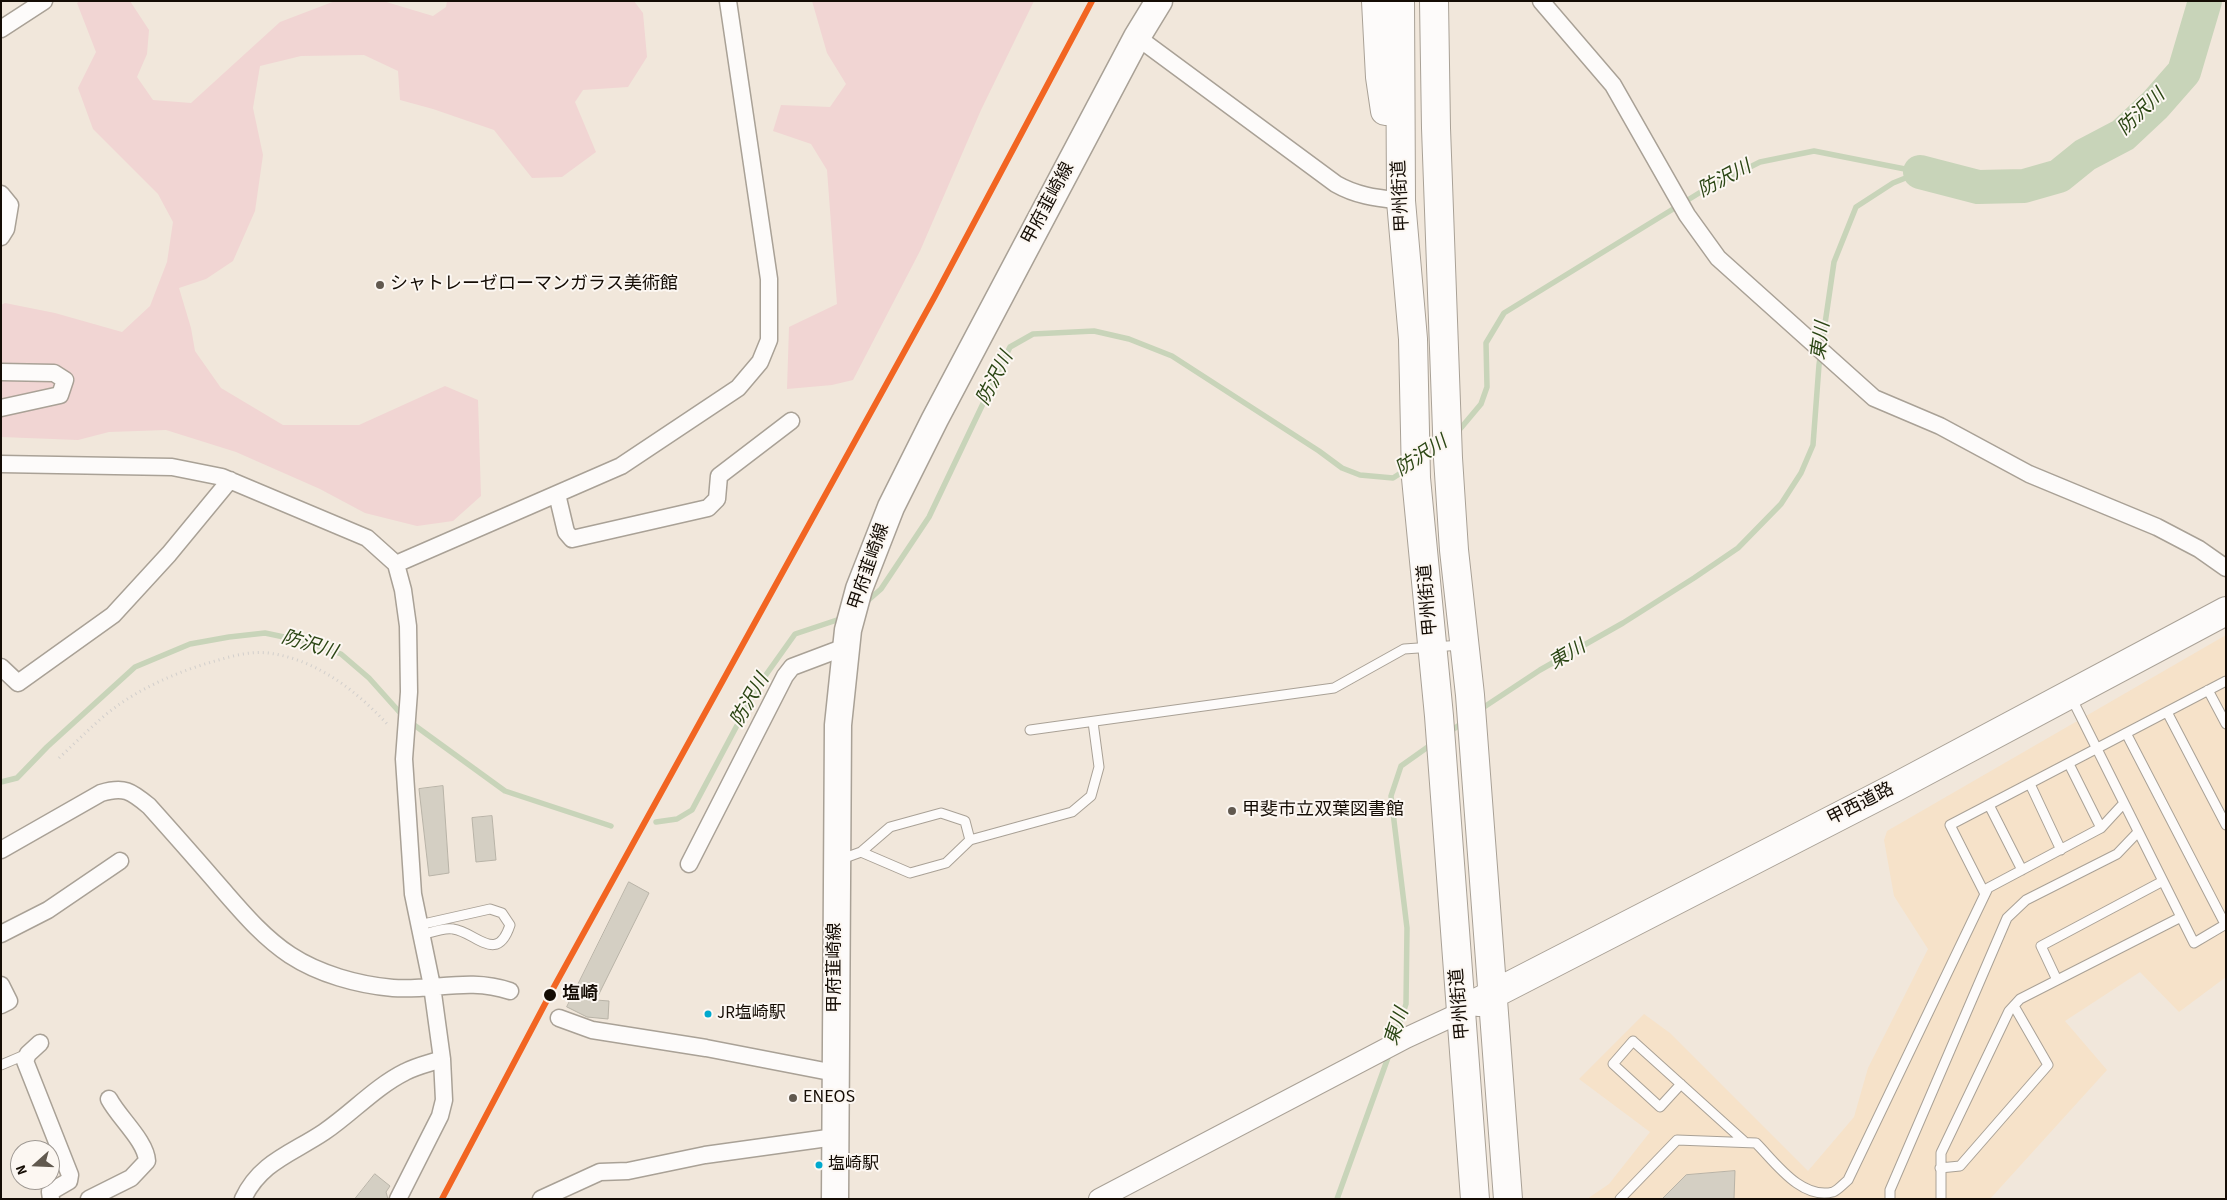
<!DOCTYPE html>
<meta charset="utf-8">
<style>
body{margin:0}
#map{position:relative;width:2227px;height:1200px;overflow:hidden;background:#f1e7db;font-family:"Source Sans 3",sans-serif}
canvas{display:block}
.frame{position:absolute;inset:0;border:2px solid #140c04;pointer-events:none}
.north{position:absolute;left:10px;top:1140px;width:50px;height:50px;box-sizing:border-box;background:#fcf7f2;border:1px solid #9f9993;border-radius:50%;rotate:250deg;font-size:14px;font-weight:700;line-height:20px;text-align:center;color:#140c04}
.north::after{content:'';display:block;margin:auto;width:18px;height:22px;background:#61594f;clip-path:polygon(50% 0,100% 100%,50% 72%,0 100%)}
</style>
<div id="map">
<canvas width="2227" height="1200"></canvas>
<div class="frame"></div>
<div class="north">N</div>
</div>
<script>
const ctx = document.querySelector('canvas').getContext('2d');
ctx.lineJoin = 'round';
function fill(path, color) {
  ctx.fillStyle = color;
  ctx.fill(path, 'evenodd');
}
function strokePath(path, color, width, dash) {
  ctx.strokeStyle = color;
  ctx.lineWidth = width;
  ctx.lineCap = dash ? 'butt' : 'round';
  ctx.setLineDash(dash || []);
  ctx.stroke(path);
}
function label(font, color, halo, rows, align = 'center') {
  ctx.font = font + ' "Source Sans 3","Noto Sans JP",sans-serif';
  ctx.lineWidth = 4;
  ctx.setLineDash([]);
  ctx.textBaseline = 'middle';
  ctx.strokeStyle = halo;
  ctx.fillStyle = color;
  for (const [text, x, y, turn = 0] of rows) {
    ctx.save();
    ctx.translate(x, y);
    ctx.rotate((+turn || 0) * Math.PI / 180);
    ctx.textAlign = isNaN(turn) ? turn : align;
    if (halo) ctx.strokeText(text, 0, 0);
    ctx.fillText(text, 0, 0);
    ctx.restore();
  }
}
fill(new Path2D(`
 M2226,635V977L2179,1012L2140,972L2065,1021L2107,1070L1990,1199H1587L1609,1184L1650,1132L1579,1079L1644,1014L1670,1033L1808,1171L1854,1117L1868,1068L1928,949L1894,896L1884,840L1887,831Z`), '#f6e2c9');
fill(new Path2D(`
 M80,1H130L149,30L147,54L137,77L153,100L191,103L280,22L335,1H383L433,16L446,7L447,1H634L643,13L647,57L628,87L583,90L575,102L596,152L562,177L532,178L494,130L433,109L400,100L398,71L364,55L301,56L260,66L253,108L263,155L255,211L233,261L206,279L179,288L191,328L195,351L221,388L283,425H359L445,386L478,400L481,496L453,521L417,526L365,513L320,489L236,452L166,430L109,432L78,440L1,437V305L5,303L55,313L122,332L150,306L167,262L173,222L158,194L93,129L78,88L96,52L77,3Z
 M812,1H1034L981,110L920,251L853,380L832,385L787,389L789,327L837,304L827,170L811,144L773,131L781,105L830,107L846,84L827,53Z`), '#f1d5d3');
strokePath(new Path2D(`
 M1455,435L1481,404L1487,387L1486,343L1504,313L1704,190L1760,162L1814,151L1920,172
 M865,603L881,589L929,517L1010,347L1033,334L1094,331L1129,339L1172,356L1319,451L1342,468L1360,475L1393,478L1407,469
 M1478,711L1540,670L1623,623L1694,578L1738,548L1781,504L1801,473L1813,445L1819,365L1834,262L1856,207L1893,183L1918,173
 M410,722L505,791L611,826
 M1448,733L1465,721
 M1,782L17,778L47,747L135,667L190,644L229,637L265,633L303,641L341,654L369,678L403,716
 M656,822L677,819L692,810L758,686L795,634L843,618
 M1395,1037L1406,1004L1407,928L1391,796L1401,766L1432,744
 M1337,1199L1390,1052`), '#c8d4b9', 5.5);
strokePath(new Path2D(`
 M1920,172L1978,187L2024,186L2059,176L2085,155L2123,135L2155,105L2184,72L2205,1`), '#c8d4b9', 34);
const building = new Path2D(`
 M443,786L449,873L429,876L419,789Z
 M492,816L496,860L476,862L472,818Z
 M629,882L649,893L596,1000L609,1001L608,1019L587,1017L567,1007Z
 M1735,1171L1734,1199H1662L1686,1175Z
 M375,1174L390,1186L386,1192L388,1199H355Z`);
fill(building, '#d4cfc3');
strokePath(building, '#b8b3a7', 1);
const service = new Path2D(`
 M2208,690L2226,724
 M2167,712L2226,825
 M1030,730L1334,688L1404,649L1462,645
 M2126,733L2225,924
 M2069,764L2101,828
 M2030,784L2061,850
 M1989,805L2022,870
 M970,840L1072,812L1091,796L1099,767L1093,722
 M839,860L861,852L890,827L941,813L965,821L970,840L946,863L910,873L861,852
 M1985,894L1950,825L2226,681
 M2181,917L2194,943L2226,924
 M419,925L490,909L502,913L510,925C497,965 476,932 453,929C444,927 430,933 421,935
 M2057,980L2041,946L2163,881
 M1,1065L27,1054
 M1681,1084L1660,1107L1613,1064L1633,1041L1745,1142
 M1940,1168L1960,1166L2048,1065L2014,1006
 M1620,1199L1677,1140L1756,1143C1775,1162 1801,1200 1833,1192C1838,1190 1843,1184 1848,1180L1988,888L2101,828L2124,803
 M1890,1199V1190L2007,918L2026,900L2117,854L2138,832
 M1941,1199V1153L2009,1011L2020,999L2181,917L2071,697`);
const minor = new Path2D(`
 M1541,1L1613,85L1687,215L1718,258L1874,398L1940,426L2029,474L2157,527L2199,549L2226,568
 M1,29L44,1
 M1137,37L1336,184C1357,196 1377,198 1401,201
 M1,194L10,205L6,229L1,237
 M1,372L54,373L65,380L60,395L1,408
 M1,464L172,467L222,477L367,538L396,564L403,590L408,626L409,692L404,759L413,894L432,986L442,1059L444,1100L440,1116L398,1199
 M557,494L566,532L572,539L708,508L717,499L719,476L791,421
 M396,564L621,466L738,388L760,362L769,340V279L728,1
 M1,667L18,683L113,615L169,554L230,480
 M1,850L101,793C124,786 131,791 149,806C174,834 198,861 222,889C243,913 263,937 290,955C319,974 358,985 393,988C434,991 469,977 510,991
 M689,864L785,676L792,667L845,647
 M1,934L48,910L120,861
 M1,985L9,1001L1,1005
 M559,1018L592,1030L706,1048L835,1073
 M40,1043L28,1054L25,1061L70,1175L69,1181L50,1192L51,1199
 M89,1199L131,1178L147,1161C146,1141 119,1118 109,1099
 M243,1199C260,1162 293,1153 324,1132C352,1113 375,1087 405,1072C416,1066 430,1063 442,1059
 M541,1199L600,1172L628,1171L705,1155L835,1137`);
const tertiary = new Path2D(`
 M1099,1199L1406,1038L1462,1012`);
const primary = new Path2D(`
 M835,1199L838,725L848,630L859,589L891,507L935,419L1137,37L1159,1`);
const trunk = new Path2D(`
 M1376,1L1380,77L1385,111
 M1400,1L1401,201L1413,339L1416,478L1439,716L1475,1199
 M1434,1L1436,128L1448,458L1454,550L1470,695L1508,1199
 M1478,1002L1894,788L2226,611`);
strokePath(service, '#a9a196', 11);
strokePath(minor, '#a9a196', 19);
strokePath(tertiary, '#a9a196', 22);
strokePath(primary, '#a9a196', 29);
strokePath(trunk, '#a9a196', 30);
strokePath(new Path2D(`
 M59,758C74,744 88,730 104,716C135,690 176,672 215,661C232,656 250,651 268,653C316,659 357,691 389,726`), '#d2cfcc', 3, [1, 4]);
strokePath(service, '#fdfbfa', 9);
strokePath(minor, '#fdfbfa', 16);
strokePath(tertiary, '#fdfbfa', 20);
strokePath(primary, '#fdfbfa', 26);
strokePath(trunk, '#fdfbfa', 28);
strokePath(new Path2D(`
 M442,1199L555,985L935,296L1092,1`), '#f26522', 6);
for (const [x, y, r, color] of [
 [380,285,5,"#61594f"],
 [1232,811,5,"#61594f"],
 [550,995,7,"#140c04"],
 [708,1014,4.5,"#00a9ce"],
 [793,1098,5,"#61594f"],
 [819,1165,4.5,"#00a9ce"]
]) {
  const dot = new Path2D();
  dot.arc(x, y, r, 0, 2 * Math.PI);
  ctx.fillStyle = color;
  ctx.fill(dot);
  strokePath(dot, '#fcf7f2', 2);
}
label('17px', '#140c04', '#fcf7f2', [
 ["JR塩崎駅",717,1014],
 ["塩崎駅",828,1165]
], 'left');
label('18px', '#140c04', '#fcf7f2', [
 ["甲州街道",1402,196,-93],
 ["甲府韮崎線",1049,204,-62],
 ["甲府韮崎線",870,567,-71],
 ["甲州街道",1429,600,-95],
 ["甲西道路",1861,805,-27],
 ["甲府韮崎線",836,968,-90],
 ["甲州街道",1461,1004,-95]
]);
label('18px', '#140c04', '#fcf7f2', [
 ["シャトレーゼローマンガラス美術館",390,285],
 ["甲斐市立双葉図書館",1242,811],
 ["ENEOS",803,1098]
], 'left');
label('bold 18px', '#140c04', '#fcf7f2', [
 ["塩崎",562,995]
], 'left');
label('italic 19px', '#2b4614', '#fcf7f2', [
 ["防沢川",2142,113,-44],
 ["防沢川",1725,180,-28],
 ["東川",1822,341,-82],
 ["防沢川",996,379,-63],
 ["防沢川",1422,457,-33],
 ["防沢川",309,646,17],
 ["東川",1568,656,-31],
 ["防沢川",751,701,-60],
 ["東川",1398,1027,-72]
]);
</script>
